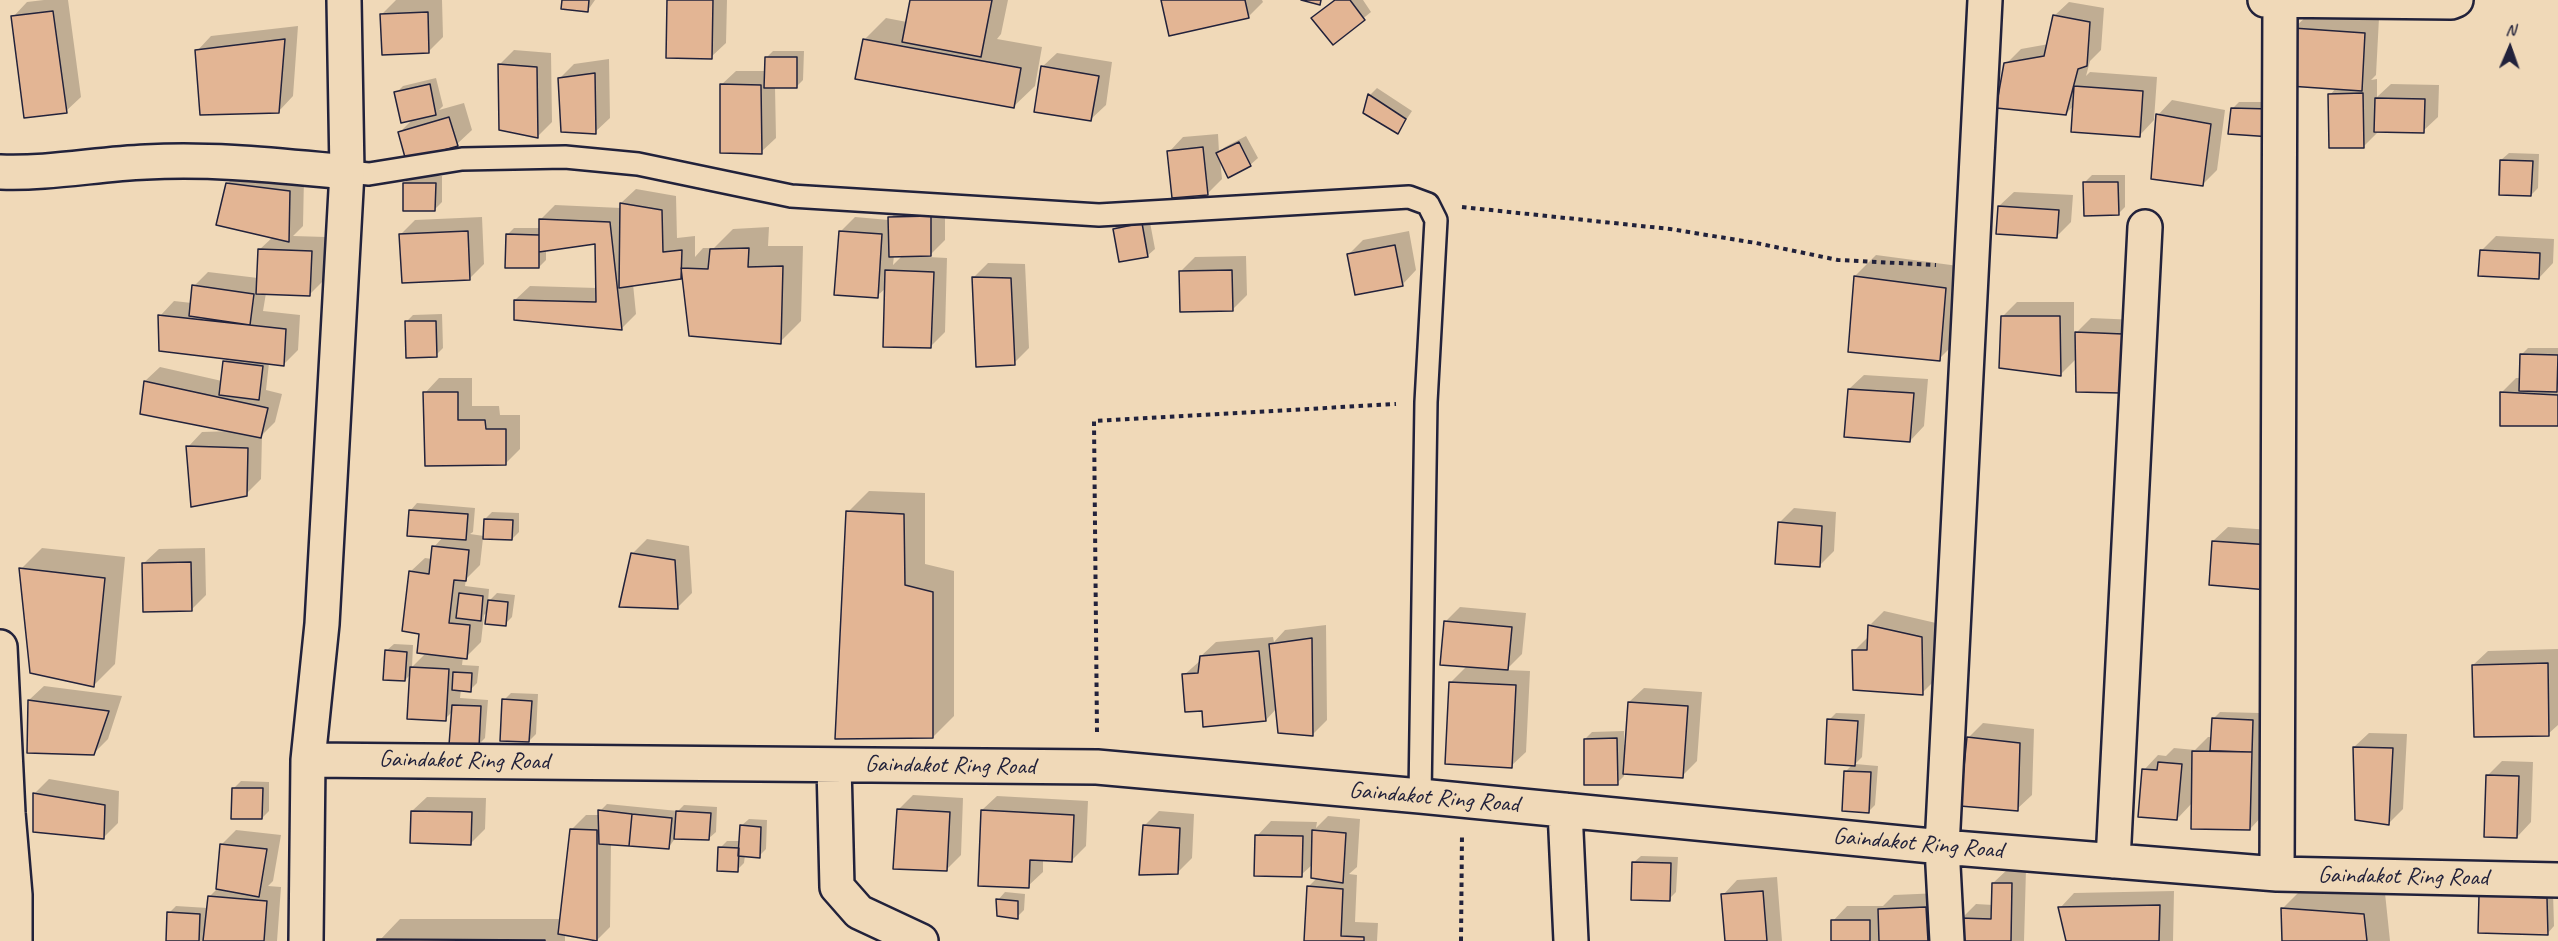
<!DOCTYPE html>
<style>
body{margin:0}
#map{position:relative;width:2558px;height:941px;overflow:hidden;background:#f0d9b8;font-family:Caveat,sans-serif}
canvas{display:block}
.north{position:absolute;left:2480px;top:18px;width:60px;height:60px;-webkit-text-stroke:4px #f0d9b8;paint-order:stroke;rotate:2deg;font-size:16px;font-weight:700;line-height:24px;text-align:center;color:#22223b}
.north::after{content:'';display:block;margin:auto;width:21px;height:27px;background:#22223b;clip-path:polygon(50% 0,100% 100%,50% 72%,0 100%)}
</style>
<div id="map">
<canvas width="2558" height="941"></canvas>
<div class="north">N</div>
</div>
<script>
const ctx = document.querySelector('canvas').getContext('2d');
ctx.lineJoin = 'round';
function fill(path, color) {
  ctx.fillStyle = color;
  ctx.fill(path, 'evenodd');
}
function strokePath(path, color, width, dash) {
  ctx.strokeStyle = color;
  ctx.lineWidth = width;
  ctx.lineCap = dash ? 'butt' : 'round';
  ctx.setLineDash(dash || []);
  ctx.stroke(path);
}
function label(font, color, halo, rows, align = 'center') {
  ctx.font = font + ' Caveat,sans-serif';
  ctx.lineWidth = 4.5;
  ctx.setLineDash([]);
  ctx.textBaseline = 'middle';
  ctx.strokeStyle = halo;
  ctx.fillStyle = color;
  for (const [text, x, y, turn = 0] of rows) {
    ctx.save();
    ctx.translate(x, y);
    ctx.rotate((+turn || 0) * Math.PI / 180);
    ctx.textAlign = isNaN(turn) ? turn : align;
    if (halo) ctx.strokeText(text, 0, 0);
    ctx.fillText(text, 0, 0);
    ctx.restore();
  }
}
fill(new Path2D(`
 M44,0H68L81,97L66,111L13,17L27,2Z
 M396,0H442L443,37L428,52L382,14Z
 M563,0H595L588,10Z
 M669,0H727L726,43L711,57Z
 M911,0H1008L1001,34L997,39L1042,47L1035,86L1013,107L857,78L865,39L886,18L907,22Z
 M1163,0H1262L1263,2L1248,17Z
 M1335,0H1363L1371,12L1333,43L1313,18Z
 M2069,2L2104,8L2101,50L2090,61L2086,76L2090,72L2157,77L2154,120L2140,135L2074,105L2066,114L2006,64L2021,49L2049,44L2054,16Z
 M2309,14L2379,18L2376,75L2371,80L2377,79V97L2391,84L2439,85L2438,117L2423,131L2378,132L2363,147L2330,95L2336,88L2294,28Z
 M298,26L293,96L279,111L197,51L211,36Z
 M514,50L551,53L552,122L537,137L499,65Z
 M773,51H804L803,80L796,87H775L776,138L761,152L721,85L736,71H766V58Z
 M1057,53L1112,62L1106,105L1091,119L1042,67Z
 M609,59L610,118L595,132L560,78L574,64Z
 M436,78L443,106L439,110L464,103L472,130L457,144L400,132L413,119L396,93L403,86Z
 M1377,88L1412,111L1398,132L1365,112L1370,95Z
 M2172,100L2225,110L2217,170L2203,184L2158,115Z
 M2239,102H2278V129L2232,109Z
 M1218,134L1219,152L1225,147L1246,136L1258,158L1250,165L1220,159L1222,179L1208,193L1169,152L1183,137Z
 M2509,153L2539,154L2538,188L2531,195L2501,160Z
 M242,169L304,177L303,226L293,236L326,237L324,280L309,295L266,293L263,311L300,315L298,350L283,365L269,363L266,390L282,394L275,422L262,435L261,479L246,494L188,447L202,432L234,431L145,381L160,367L222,381L224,362L228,358L160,316L174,301L192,303L194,286L208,272L258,278L259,250L273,237L227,184Z
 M2092,175H2125V207L2118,214L2085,182Z
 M412,176H442V202L435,209L404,183Z
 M636,189L676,196L677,238L695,236V257L703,248H714L733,229L769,227L768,246H803L801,321L780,342L683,274L680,277L633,284L636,314L622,328L515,300L530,286L597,288V242L546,250V260L539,267L507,235L514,228H540V220L555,205L621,208V203Z
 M2014,192L2073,195L2071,222L2056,237L1999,206Z
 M945,202V240L928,257L947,258L945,332L931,346L887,287L877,296L840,232L855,217L889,220L904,203ZM894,255H903L893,265Z
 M482,217L484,264L470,278L400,235L415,220Z
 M1149,217L1155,249L1147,256L1114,229L1121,222Z
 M1409,231L1416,270L1402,285L1348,255L1363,240Z
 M2496,236L2554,239L2553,263L2539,278L2481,251Z
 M1876,255L1966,267L1960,338L1939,359L1855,276Z
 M1246,256L1247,295L1232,310L1181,271L1195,257Z
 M988,263L1025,264L1029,348L1014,363L974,277Z
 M2017,302H2074V335L2091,318L2137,320L2135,376L2077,358L2060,375L2003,316Z
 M442,314L443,348L436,355L406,322L413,315Z
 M2528,348H2558V425L2502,392L2516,378H2521V355Z
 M1864,375L1928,379L1924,426L1910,441L1849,389Z
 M439,378H472V406H499L500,415H520V449L506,463L425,393Z
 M869,491L925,493V564L954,571V716L933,737L848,512Z
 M417,503L475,508L473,532L470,534L484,536L485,519L492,512L519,513V532L512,539L483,538L480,565L466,579L465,586L489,589L488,602L497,593L515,595L512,617L505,624L489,610L484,615L481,642L466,657H463L462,665L479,666L477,683L470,690L461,689L460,698L488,700L485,738L478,745L453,711L445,719L412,673L405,680L386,651L394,644L413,645L412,667L426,653L410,572L425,558L432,559L434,547L443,537L410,511Z
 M1794,508L1836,512L1834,551L1819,566L1779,523Z
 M2228,527L2285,531L2282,574L2213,541Z
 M647,539L689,546L692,593L677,608L632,554Z
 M42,548L125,557L115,664L94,685L21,569Z
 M205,548L206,595L191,610L144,563L159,549Z
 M1460,607L1526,613L1522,654L1506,670L1530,671L1526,752L1511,766L1451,682L1468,665L1445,622Z
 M1884,611L1936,623L1937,678L1922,693L1854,651L1869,636V626Z
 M1326,625L1327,720L1313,734L1277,708L1266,720L1203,709L1184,675L1201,660V656L1216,642L1273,637L1274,642L1285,630Z
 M2558,649V725L2548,734L2473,665L2488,651Z
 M44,686L122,696L108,739L94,753L29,700Z
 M1644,688L1702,692L1697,761L1682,776L1624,772V776L1617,783L1585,739L1592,732L1624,731V745H1627L1629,702Z
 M511,693L538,694L536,734L529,741L504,700Z
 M2220,712L2260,713L2259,738H2266L2264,814L2250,829L2193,802L2177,819L2144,770L2158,755L2166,756L2174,748L2195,750L2208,737H2212L2213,719Z
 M1836,713L1865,714L1862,757L1855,764L1878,766L1875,805L1868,812L1846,771L1853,764L1829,720Z
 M1983,723L2034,729L2032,795L2017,809L1968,738Z
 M2369,733L2407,734L2403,809L2388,824L2354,747Z
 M2502,761L2533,762L2531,822L2517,837L2487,776Z
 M49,779L119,791L118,823L103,838L34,794Z
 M241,781L269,782V811L262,818L234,788Z
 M913,795L963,798L961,855L946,870L898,810Z
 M997,796L1088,801L1086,846L1072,860L1043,859V872L1028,886L982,810Z
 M427,797L486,798L485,829L470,844L412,811Z
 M607,804L678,811L684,805L717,807L716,832L708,839L676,837L669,847L611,843L610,927L596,941L565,934V941H379L400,919H561L572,829L586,815H600V811Z
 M1159,811L1194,814L1192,858L1177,873L1144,826Z
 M1328,816L1360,819L1357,867L1349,874L1357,875L1355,922L1378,923L1377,941H1305L1308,887L1318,877L1313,864L1301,875L1257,836L1271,821L1317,822L1316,828Z
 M749,819L767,820L766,849L759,856L745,855L744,863L737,870L720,848L727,841H741V826Z
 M236,830L281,835L273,881L268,886L281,887L277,941H167L169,913L176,906L208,908L210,896L218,888L221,845Z
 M1641,856L1678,857L1676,892L1669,899L1633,863Z
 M2008,869H2026L2024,941H1961V919L1976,904L1993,905V883Z
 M1777,877L1782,941H1726L1723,895L1737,880Z
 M2304,887L2385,893L2390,941H2284L2283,908Z
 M2487,888L2553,892L2554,926L2547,934L2480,895Z
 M2174,891L2173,941H2067L2060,908L2074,893Z
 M1005,892L1025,894L1024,910L1017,917L998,900Z
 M1940,893L1943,941H1833V921L1847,906H1883L1894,895Z`), '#0003');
const building = new Path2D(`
 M562,0H589L588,12L561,9Z
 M667,0H713L712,59L666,58Z
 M910,0H992L981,57L902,42Z
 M1161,0H1245L1249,18L1169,36Z
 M1301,0H1321L1320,5Z
 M1335,0H1350L1365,20L1333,45L1311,18Z
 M53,11L67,113L24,118L11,16Z
 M428,12L429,53L382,55L380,14Z
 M2053,15L2090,22L2087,66L2078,69L2066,115L1996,108L2004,63L2044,56Z
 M2293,28L2365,33L2362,91L2289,86Z
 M285,39L279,113L200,115L195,50Z
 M863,39L1021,68L1014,108L855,79Z
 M765,57H797V88H764Z
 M498,64L537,67L538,138L499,130Z
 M1041,66L1099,76L1091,121L1034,112Z
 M595,73L596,134L561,132L558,78Z
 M430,84L436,115L401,123L394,92Z
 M720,84L761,85L762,154L720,153Z
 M2074,86L2143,91L2140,137L2071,132Z
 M2363,93L2364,148H2329L2328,94Z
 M1368,94L1406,119L1398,134L1363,113Z
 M2375,98L2425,99L2424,133L2374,132Z
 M2231,108L2271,109L2272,137L2228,134Z
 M2156,114L2211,124L2203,186L2151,179Z
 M449,117L458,146L406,161L398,132Z
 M1239,142L1251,166L1228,178L1216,153Z
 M1203,147L1208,195L1172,198L1167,151Z
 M2500,160L2533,161L2531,196L2499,195Z
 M2083,182H2118L2119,215L2084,216Z
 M226,183L290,191L289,242L216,225Z
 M403,183H436L435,211H403Z
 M620,203L662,210L663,252L682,250L681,279L619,288Z
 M1998,206L2059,210L2057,238L1996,234Z
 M931,216V256L889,257L888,217Z
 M539,219L610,222L622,330L514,320V300L596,302L595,244L539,252Z
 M1142,223L1148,257L1119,262L1113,229Z
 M468,231L470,280L402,283L399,234Z
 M839,231L882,234L878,298L834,295Z
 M506,234L539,235V268H505Z
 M1395,245L1403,286L1355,295L1347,254Z
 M749,248L748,267L783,266L781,344L689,336L681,268L708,269L710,249Z
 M258,249L312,251L310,296L256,294Z
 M2480,250L2540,253L2539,279L2478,276Z
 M885,270L934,272L931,348L883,347Z
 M1232,270L1233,311L1180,312L1179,271Z
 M1854,276L1946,288L1940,361L1848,352Z
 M972,277L1011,278L1015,365L976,367Z
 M192,285L254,294L250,325L189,316Z
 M158,315L286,329L284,366L159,351Z
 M2001,316H2060L2061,376L1999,368Z
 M405,321H436L437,357L406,358Z
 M2075,332L2123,334L2121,393L2076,392Z
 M2520,354L2558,355L2557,392L2519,391Z
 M223,361L263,366L259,400L219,395Z
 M144,381L268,408L261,438L140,414Z
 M1848,389L1914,393L1910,442L1844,437Z
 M423,392H458V420H485L486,429H506V465L425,466Z
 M2500,392L2558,395V426H2500Z
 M186,446L248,448L247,496L191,507Z
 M409,510L468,514L466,540L407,536Z
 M846,511L904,514L905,585L933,592V738L835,739Z
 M484,519L513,520L512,540L483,539Z
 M1778,522L1822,526L1820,567L1775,564Z
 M2212,541L2271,545L2268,590L2209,585Z
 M432,546L469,550L466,581L454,580L449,623L470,625L467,659L417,653L419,634L402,631L409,571L429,574Z
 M631,553L675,560L678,609L619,607Z
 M191,562L192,611L143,612L142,563Z
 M19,568L105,578L94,687L30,673Z
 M459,593L483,596L481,621L456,618Z
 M488,600L508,602L506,626L485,624Z
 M1444,621L1512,627L1508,670L1440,665Z
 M1868,625L1922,637L1923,695L1853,690L1852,650H1867Z
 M1312,638L1313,736L1278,733L1269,644Z
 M385,650L407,652L405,681L383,680Z
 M1259,651L1266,721L1203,727L1202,711L1185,712L1182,674L1198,673L1200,656Z
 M2548,663L2549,736L2474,737L2472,665Z
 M410,667L449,669L446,721L407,719Z
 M453,672L472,673L471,692L452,690Z
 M1449,682L1516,685L1512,768L1445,764Z
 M502,699L532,701L529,742L500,741Z
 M28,700L109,711L94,755L27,753Z
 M1628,702L1688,706L1683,778L1623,774Z
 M452,705L481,706L479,747L449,745Z
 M2212,718L2253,720L2252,752L2210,751Z
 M1827,719L1858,721L1855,766L1825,764Z
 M1967,737L2020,743L2018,811L1960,806Z
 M1617,738L1618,785H1584V739Z
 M2353,747L2393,748L2389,825L2355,820Z
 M2192,751L2252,752L2250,830L2191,829Z
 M2158,762L2182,764L2177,820L2138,817L2142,769L2157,770Z
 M1844,771L1871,772L1869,813L1842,811Z
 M2486,775L2519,776L2517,838L2484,837Z
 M232,788H263L262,819H231Z
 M33,793L105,805L104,839L33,832Z
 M897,809L950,812L947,871L893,869Z
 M598,810L632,814L629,846L599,844Z
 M981,810L1074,815L1072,862L1030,860L1029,888L978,886Z
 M411,811L472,812L471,845L410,843Z
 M676,811L711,813L709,840L674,839Z
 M632,814L672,818L669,849L629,846Z
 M740,825L761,827L760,858L738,856Z
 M1143,825L1180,828L1178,874L1139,875Z
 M570,829L597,830V941L558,934Z
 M1312,830L1346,833L1343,883L1311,878Z
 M1255,835L1303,836L1302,877L1254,876Z
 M220,844L267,849L259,897L216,889Z
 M718,847L739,848L738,872L717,871Z
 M1632,862L1671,863L1670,901L1631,900Z
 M1992,883H2012L2011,941H1959L1960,918L1991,919Z
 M1307,886L1343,889L1341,936L1364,937V941H1304Z
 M1763,891L1767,941H1725L1721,894Z
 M2479,895L2547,898L2548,935L2478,933Z
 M208,896L267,901L264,941H203Z
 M996,899L1018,901V919L997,916Z
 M2160,905L2159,941H2066L2058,907Z
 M1926,907L1928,941H1879L1878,909Z
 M2281,908L2364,914L2367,941H2282Z
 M167,912L200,914L199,941H166Z
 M1831,920H1870V941H1831Z
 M377,939L545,940V941H377Z`);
fill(building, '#e3b594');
strokePath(building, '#22223b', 1.5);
const lane = new Path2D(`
 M347,172L369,174L462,159L565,157L638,164L791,196L1099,215L1409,197L1428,204L1436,220L1426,402L1420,796`);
const street = new Path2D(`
 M2265,0L2451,2L2456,0
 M0,172C49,174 97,164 146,162C213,158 281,166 347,172
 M0,647L8,813L15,895V941
 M308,760L1097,767L1420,796L1942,847L2277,874L2558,880
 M834,765L837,887L859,912L921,941
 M1565,810L1571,941
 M2113,861L2145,227
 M2277,874L2280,2
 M306,941L308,760L322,624L347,172L344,0
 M1947,941L1942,847L1985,0`);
strokePath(lane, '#22223b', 26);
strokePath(street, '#22223b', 38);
strokePath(new Path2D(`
 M1462,207L1670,229L1756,243L1838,260L1936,265
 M1097,732L1094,421L1396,404
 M1461,941L1462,834`), '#22223b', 4, [4.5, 4.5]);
strokePath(lane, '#f0d9b8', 21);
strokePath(street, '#f0d9b8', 33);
label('24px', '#22223b', '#f0d9b8', [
 ["Gaindakot Ring Road",464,761,1],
 ["Gaindakot Ring Road",950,766,1],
 ["Gaindakot Ring Road",1434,798,5],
 ["Gaindakot Ring Road",1918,844,5],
 ["Gaindakot Ring Road",2403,877,1]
]);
</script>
